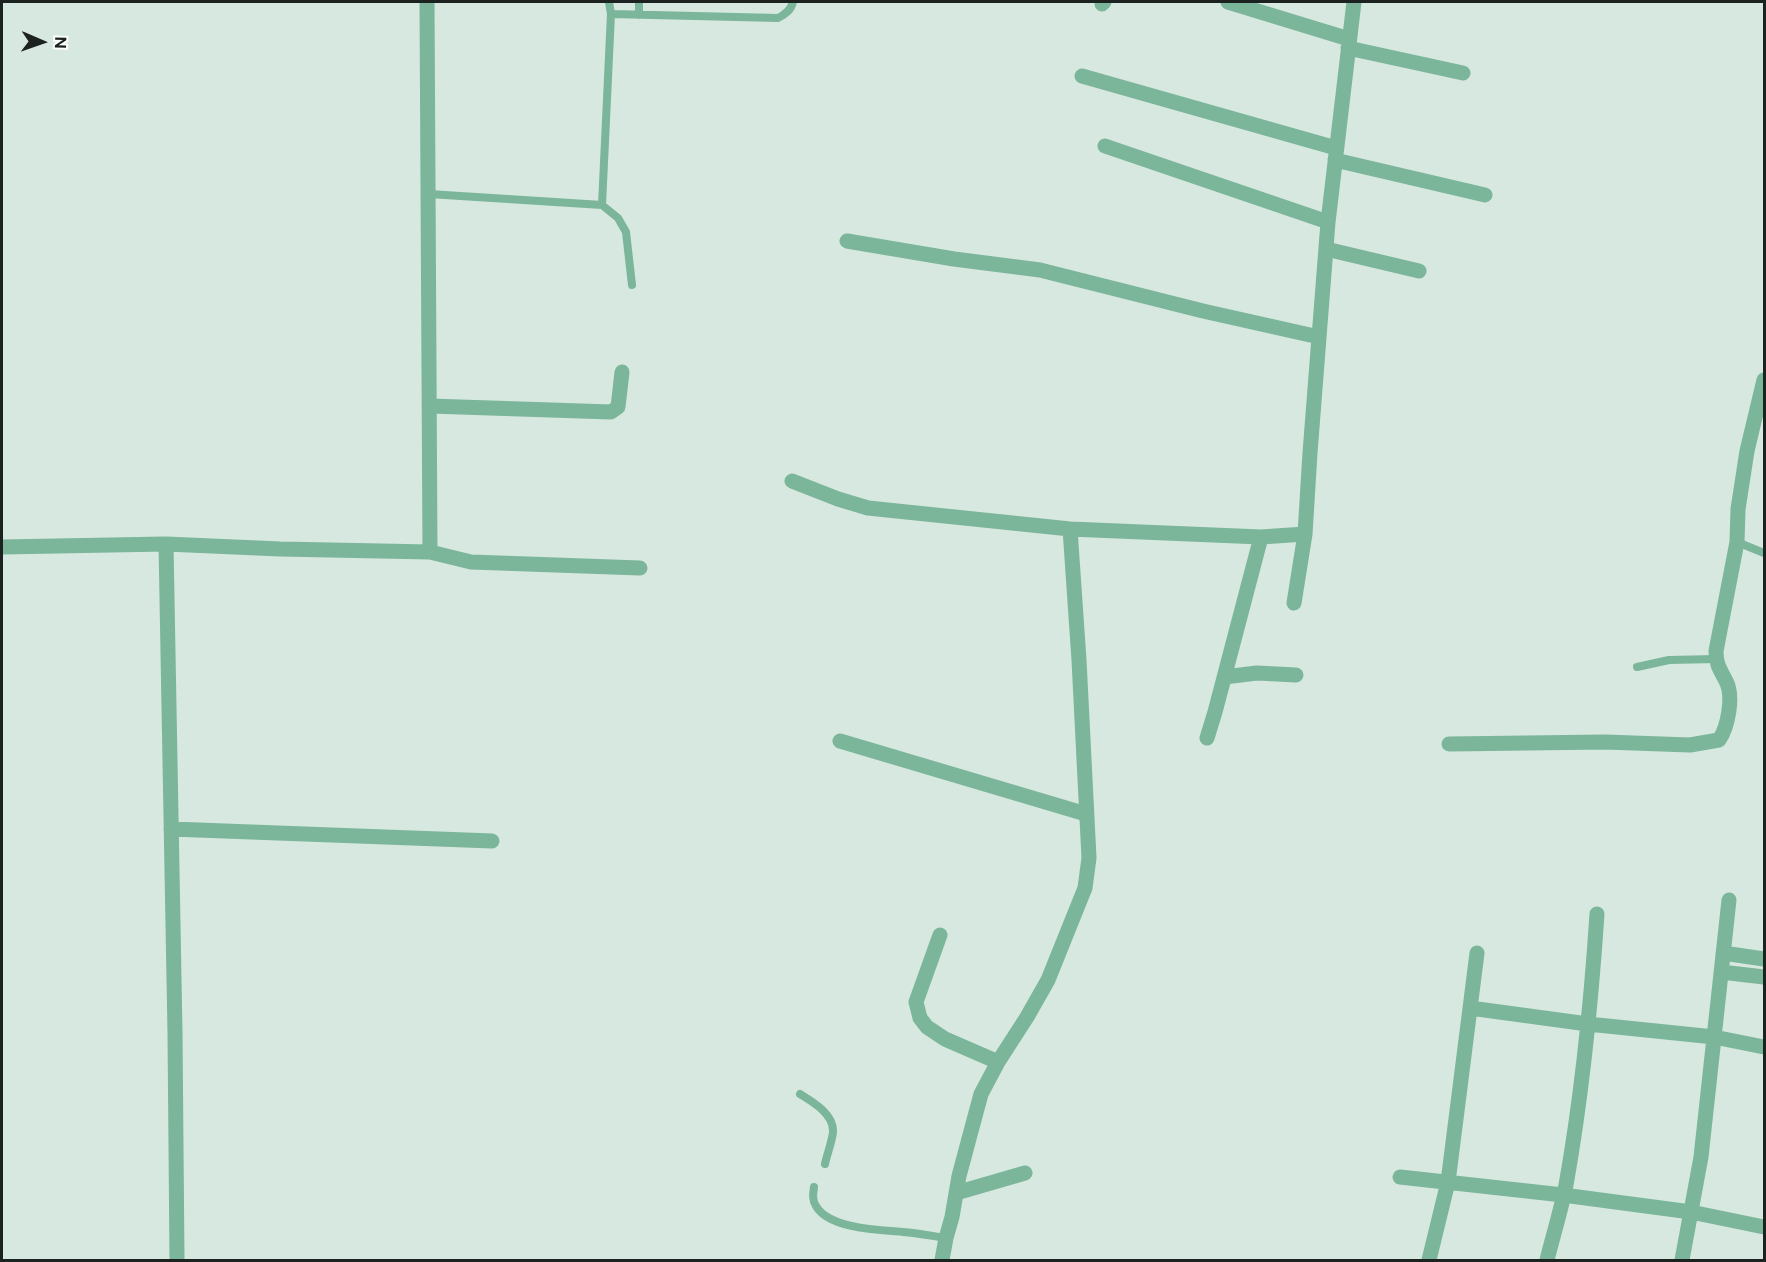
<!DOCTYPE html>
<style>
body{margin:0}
#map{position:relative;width:1766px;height:1262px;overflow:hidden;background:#d6e8df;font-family:Figtree,sans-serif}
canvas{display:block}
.frame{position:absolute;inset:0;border:3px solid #1c221f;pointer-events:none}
.north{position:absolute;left:12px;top:12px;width:60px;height:60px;-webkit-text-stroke:4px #fff;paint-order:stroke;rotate:92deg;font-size:16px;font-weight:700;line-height:24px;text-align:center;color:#1c221f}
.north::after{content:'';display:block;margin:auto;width:21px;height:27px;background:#1c221f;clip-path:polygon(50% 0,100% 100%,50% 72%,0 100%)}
</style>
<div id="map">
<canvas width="1766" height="1262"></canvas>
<div class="frame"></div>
<div class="north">N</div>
</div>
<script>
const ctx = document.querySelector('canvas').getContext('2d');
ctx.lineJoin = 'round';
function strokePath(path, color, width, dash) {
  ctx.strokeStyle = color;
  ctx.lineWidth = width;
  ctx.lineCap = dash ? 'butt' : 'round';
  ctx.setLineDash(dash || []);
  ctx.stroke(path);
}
strokePath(new Path2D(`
 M611,14L778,18C786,14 791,10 793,2
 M639,15V2
 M429,194L602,205L611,14L609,2
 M602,205L618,218L626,232L632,285
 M1737,542L1764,553
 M1637,667L1669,660L1716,659
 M800,1094C813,1102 834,1114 833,1132C832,1142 827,1154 825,1164
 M814,1187C813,1194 812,1200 816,1206C829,1229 880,1230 903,1232C917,1233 932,1236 946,1238`), '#7bb59a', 8);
strokePath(new Path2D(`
 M1228,2L1349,39
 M1102,4L1104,2
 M1348,48L1463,73
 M1082,76L1336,148
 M1105,146L1328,222
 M1335,160L1485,195
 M847,241L954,259L1040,270L1203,311L1319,337
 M1326,249L1419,271
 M430,406L611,412L618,407L622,372
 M792,481L838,499L868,508L1070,529L1261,537L1305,534L1310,453L1328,222L1354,2
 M166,544L175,1033L177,1260
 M2,547L166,544L280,549L430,552L427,2
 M430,552L471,562L640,568
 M1294,603L1305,534
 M1224,677L1257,673L1296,675
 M1207,738L1215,712L1261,537
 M840,741L1086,814
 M1449,744L1605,742L1690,745L1719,740C1728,727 1734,696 1726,681C1720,669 1716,665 1716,651L1737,542L1738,509L1747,451L1764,380
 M171,829L492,841
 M940,935L916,1002L920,1018L927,1027L945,1039L998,1062
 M1723,953L1764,959
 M1721,972L1764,977
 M1470,1008L1588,1024L1714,1037L1764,1047
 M1400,1177L1563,1195L1691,1212L1764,1227
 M956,1193L1025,1173
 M942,1260L946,1238L952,1217L959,1176L981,1094L998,1062L1027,1017L1048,980L1085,888L1089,858L1079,660L1070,529
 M1429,1260L1448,1182L1477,953
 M1547,1260C1553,1236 1561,1210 1566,1185C1582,1095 1591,1005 1597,914
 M1682,1260L1701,1157L1729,900`), '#7bb59a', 15);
</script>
